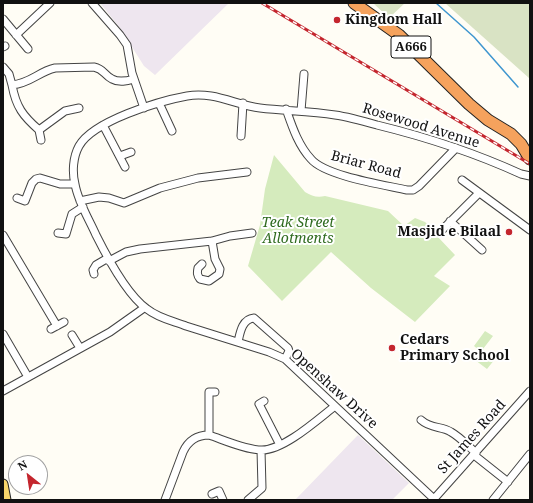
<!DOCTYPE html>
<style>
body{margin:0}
#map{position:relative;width:533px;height:503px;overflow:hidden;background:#fffdf5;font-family:"Noto Serif",serif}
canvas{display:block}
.frame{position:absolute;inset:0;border:4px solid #111;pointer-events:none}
.north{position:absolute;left:8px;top:455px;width:40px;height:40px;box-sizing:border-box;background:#fff;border:1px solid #a0a0a0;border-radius:50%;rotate:330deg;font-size:11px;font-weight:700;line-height:16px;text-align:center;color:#111}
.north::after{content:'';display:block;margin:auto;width:14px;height:18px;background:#c4262e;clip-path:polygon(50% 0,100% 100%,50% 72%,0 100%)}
</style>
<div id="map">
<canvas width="533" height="503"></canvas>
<div class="frame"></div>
<div class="north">N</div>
</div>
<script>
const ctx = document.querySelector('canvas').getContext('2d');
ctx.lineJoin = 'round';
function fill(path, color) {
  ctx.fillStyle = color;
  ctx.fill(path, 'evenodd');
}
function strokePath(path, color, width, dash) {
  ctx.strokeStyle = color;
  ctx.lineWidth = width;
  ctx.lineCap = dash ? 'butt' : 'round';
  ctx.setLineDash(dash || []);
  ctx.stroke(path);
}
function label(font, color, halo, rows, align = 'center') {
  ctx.font = font + ' "Noto Serif",serif';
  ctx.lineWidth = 4;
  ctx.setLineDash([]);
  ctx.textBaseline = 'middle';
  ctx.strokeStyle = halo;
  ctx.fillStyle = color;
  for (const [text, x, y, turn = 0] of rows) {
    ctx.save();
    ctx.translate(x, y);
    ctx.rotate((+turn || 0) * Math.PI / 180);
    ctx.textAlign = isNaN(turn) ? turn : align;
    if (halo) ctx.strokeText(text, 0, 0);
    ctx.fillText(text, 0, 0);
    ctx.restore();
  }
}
fill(new Path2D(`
 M100,3H229L155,75L144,66L120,28Z
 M358,435L409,483L392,500H295Z`), '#eee6ef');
fill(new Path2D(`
 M274,155L305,192C312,196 317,198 325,196L388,211L404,226L415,218L425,222L435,231L437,236L455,255L434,276L450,286L415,322L371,288L331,252L282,301L248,266L260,225L265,189Z
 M485,331L493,336L483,349L495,359L487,369L475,360L481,352L474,346Z`), '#d5ebbd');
fill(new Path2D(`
 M373,3H405L389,18Z
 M445,3H530L529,78Z`), '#d9e3c4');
strokePath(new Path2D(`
 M436,3L474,37L518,87`), '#3f96cf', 1.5);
const minor = new Path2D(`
 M92,3L120,35L127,45L132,73L144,108
 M3,19L28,49
 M16,35L50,3
 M3,47L5,46
 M3,67L9,74L12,85C31,83 38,72 55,68L94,67C104,69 104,75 112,79C119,83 127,81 134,79
 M12,85C16,107 23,116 39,130L65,111L79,108
 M159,103L172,131
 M286,109C292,126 298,145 311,159C325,176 385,185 407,190H413L419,186L456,148
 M301,111L304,74
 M103,125L125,167
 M39,130L41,140
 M241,136L243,103
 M120,156L131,152
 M462,180L530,230
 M17,198L25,201L32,183L36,179L40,178L60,184H75
 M80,201L99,197L109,198L124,203L160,188L198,178L247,172
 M450,221L482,250
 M440,232L479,193
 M58,233L66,234L72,214L83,207
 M3,235L57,326
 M109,261L126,252L140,249L212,241L230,236L252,233
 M202,264L198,268C197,273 197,275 200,279L209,281L219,274L220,269L215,259L212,241
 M94,274L93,270L96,265L108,258
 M51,329L64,322
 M3,334L28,377
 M72,335L80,348
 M238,342C240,333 242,319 254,318L288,348L289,351L285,359
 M3,391L110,332L144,308
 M264,401L259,404L280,445
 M421,420C431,429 442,426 451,432C460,437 468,446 476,453
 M209,435V392H215
 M474,455L508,482
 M212,494L219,491L223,500
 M434,499L285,359L269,352C241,343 214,335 186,326C173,321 158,318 147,309C127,295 107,257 96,235C89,219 78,202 75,184C72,172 73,157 79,146C93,121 159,101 187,96C213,91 236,105 260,108C285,111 310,111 335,115C349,117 363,121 377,125C426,137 475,153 521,174L530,176
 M165,500L183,452C188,441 196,435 209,435C224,440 246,450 262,450C284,450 317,420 335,406
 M248,500L262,488L261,450
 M433,500L530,391
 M493,500L530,454`);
const major = new Path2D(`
 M3,484L6,500`);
const highway = new Path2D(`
 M354,3L399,35L469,104L488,120L511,134L521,144L530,159`);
strokePath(minor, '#444', 9);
strokePath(major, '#222', 11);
strokePath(highway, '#222', 13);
strokePath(minor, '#fff', 7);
strokePath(major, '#f9d66b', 9);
strokePath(highway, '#f5a25d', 11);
const rail = new Path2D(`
 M262,3L530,164`);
strokePath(rail, '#c4262e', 3);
strokePath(rail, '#fff', 1.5, [4.5]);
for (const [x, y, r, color] of [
 [337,20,4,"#c4262e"],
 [509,232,4,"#c4262e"],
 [392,348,4,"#c4262e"]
]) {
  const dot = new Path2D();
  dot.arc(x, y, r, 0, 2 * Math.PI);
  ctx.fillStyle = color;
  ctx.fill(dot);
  strokePath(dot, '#fff', 1.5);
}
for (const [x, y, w] of [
 [411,47,40]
]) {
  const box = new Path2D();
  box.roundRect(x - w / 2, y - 11, w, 22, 3);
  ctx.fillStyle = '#fff';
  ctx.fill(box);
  strokePath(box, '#111', 1);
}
label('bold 13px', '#111', null, [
 ["A666",411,47]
]);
label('bold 14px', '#111', '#fff', [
 ["Kingdom Hall",345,20],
 ["Masjid e Bilaal",501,232,"right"],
 ["Cedars",400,340],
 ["Primary School",400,356]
], 'left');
label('14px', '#111', '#fff', [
 ["Rosewood Avenue",421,126,17],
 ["Briar Road",366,165,15],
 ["Openshaw Drive",334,389,42],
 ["St James Road",472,437,-48]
]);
label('italic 14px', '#2f6b1f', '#fff', [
 ["Teak Street",298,223],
 ["Allotments",298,239]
]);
</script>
